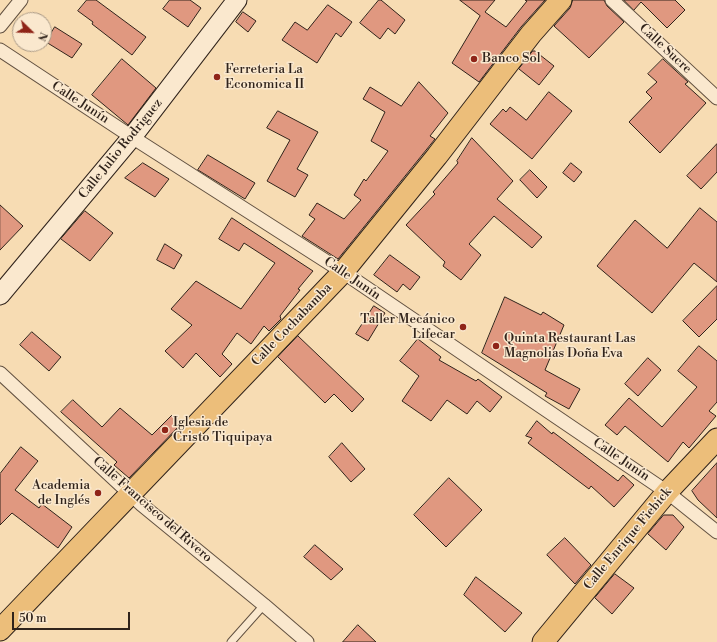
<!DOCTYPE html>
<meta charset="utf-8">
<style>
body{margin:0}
#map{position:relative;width:717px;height:642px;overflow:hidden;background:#f7dcb3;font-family:"Libre Bodoni",serif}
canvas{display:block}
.north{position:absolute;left:12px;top:12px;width:40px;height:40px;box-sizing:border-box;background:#fae8ce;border:1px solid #a99986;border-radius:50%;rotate:113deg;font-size:11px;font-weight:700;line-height:16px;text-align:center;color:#30231b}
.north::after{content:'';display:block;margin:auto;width:14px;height:18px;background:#8f2418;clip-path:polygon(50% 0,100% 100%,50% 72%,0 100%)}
.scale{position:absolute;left:12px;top:612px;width:118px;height:18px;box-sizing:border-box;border:2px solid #30231b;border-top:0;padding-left:5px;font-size:12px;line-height:14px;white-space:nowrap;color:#30231b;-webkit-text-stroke:3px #fae8ce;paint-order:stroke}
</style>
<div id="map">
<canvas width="717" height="642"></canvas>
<div class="north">N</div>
<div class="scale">50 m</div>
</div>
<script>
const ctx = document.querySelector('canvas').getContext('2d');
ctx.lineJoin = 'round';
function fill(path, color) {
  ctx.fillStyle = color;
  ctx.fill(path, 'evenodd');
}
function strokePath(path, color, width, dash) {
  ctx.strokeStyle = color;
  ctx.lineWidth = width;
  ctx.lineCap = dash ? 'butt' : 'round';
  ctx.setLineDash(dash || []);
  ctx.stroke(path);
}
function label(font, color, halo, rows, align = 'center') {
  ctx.font = font + ' "Libre Bodoni",serif';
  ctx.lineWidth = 3;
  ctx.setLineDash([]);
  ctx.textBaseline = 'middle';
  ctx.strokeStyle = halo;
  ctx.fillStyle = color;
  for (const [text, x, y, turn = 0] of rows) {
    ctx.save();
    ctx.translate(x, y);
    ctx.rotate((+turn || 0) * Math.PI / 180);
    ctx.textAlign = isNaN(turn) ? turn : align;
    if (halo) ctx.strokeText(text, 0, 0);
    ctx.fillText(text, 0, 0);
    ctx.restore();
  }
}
const building = new Path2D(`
 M87,0H96L146,37L132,55L92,24L93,22L78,11Z
 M170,0H190L201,8L188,27L163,9Z
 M379,0H381L405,20L395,34L388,28L380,39L360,23Z
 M460,0H495L485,12L506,27L527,1L525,0H545L521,27L479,82L452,63L480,16Z
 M573,0H604L607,6L624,22L589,58L554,26L570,8Z
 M624,0H675L685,10L667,28L641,2L634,10Z
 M328,5L352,22L341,37L336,33L317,63L282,40L295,22L307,30Z
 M243,12L256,21L248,32L236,22Z
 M55,27L82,44L72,58L46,42Z
 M533,51H535L554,66L539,85L519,69Z
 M122,59L156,88L128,125L92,95Z
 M663,59L688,82L685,84L706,103L660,153L629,122L652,98L646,92L657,82L648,74Z
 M419,82L448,113L430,136L435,139L338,259L302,236L315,219L309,215L317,203L344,219L361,200L354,195L364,179L366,181L388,151L371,141L385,112L363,99L370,87L401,106Z
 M549,92L572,111L532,159L490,124L503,109L506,112L510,107L526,120Z
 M278,111L318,132L297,169L308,175L295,197L267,181L290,140L267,128Z
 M472,138L513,181L497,199L542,237L532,248L494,216L469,244L481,255L461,280L443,266L445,262L406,225L435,194L433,192L458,163L457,161Z
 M717,144V172L701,189L687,176Z
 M208,155L255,183L245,199L198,170Z
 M143,163L169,179L155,197L125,178Z
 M571,163L582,172L574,182L563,173Z
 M530,170L547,187L537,198L520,180Z
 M0,205L23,226L0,250Z
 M700,208L717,222V282L694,263L652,313L597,266L635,220L667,248Z
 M85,211L113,233L90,261L61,239Z
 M232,218L313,271L298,289L300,290L280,316L281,319L269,331L264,326L251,344L237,333L222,354L232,364L220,377L196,353L183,368L165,351L192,325L171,309L196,281L241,309L275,263L244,243L239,251L219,239Z
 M165,244L182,255L174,269L157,260Z
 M390,255L420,277L410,290L403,284L397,292L374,275Z
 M717,286V319L699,337L683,321Z
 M505,297L541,315L543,312L564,325L545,370L580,389L569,409L545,396L547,393L482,353Z
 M374,306L385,313L368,341L356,334Z
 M32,332L61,357L49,371L20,345Z
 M298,336L364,399L352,412L334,394L325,403L278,357Z
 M418,339L441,357L439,360L476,381L478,379L502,397L490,412L477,401L467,414L447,400L431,421L402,401L419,376L400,361Z
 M699,346L717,361V402L709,411L716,416L689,448L683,442L668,462L625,426L617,435L605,425L629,398L662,427L697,387L678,371Z
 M648,358L661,370L638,396L625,384Z
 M73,400L102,427L120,408L152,435L172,415L181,424L129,478L114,465L117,462L61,412Z
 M537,421L552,434L553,432L618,481L623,475L634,485L614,507L591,486L589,489L528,443L532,438L526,436Z
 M342,443L365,469L351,482L329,457Z
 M21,447L38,461L15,490L39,508L42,504L72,527L58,548L12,513L0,525V474Z
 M717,463V518L698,500L692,491Z
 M449,478L482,510L446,547L414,515Z
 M664,515H673L684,527L666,550L648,534Z
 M565,538L591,565L575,584L547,555Z
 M315,545L343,569L331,580L304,557Z
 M615,574L634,588L612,614L595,598Z
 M476,577L522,613L505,632L464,595Z
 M358,625L376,642H343Z`);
fill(building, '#e09880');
strokePath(building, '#30231b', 1);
const lane = new Path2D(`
 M231,642L264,605`);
const street = new Path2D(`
 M612,0L717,98
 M0,26L21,0
 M0,50L132,137L343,272L667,492L717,532
 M0,373L142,505L264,605L307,642`);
const secondary = new Path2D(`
 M0,295L132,137L237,0`);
const primary = new Path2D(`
 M0,630L343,272L437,156L531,34L561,0
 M543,642L667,492L717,439`);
strokePath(lane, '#625141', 9);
strokePath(street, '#625141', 15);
strokePath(secondary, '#30231b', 21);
strokePath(primary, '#30231b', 23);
strokePath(lane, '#fae8ce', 7);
strokePath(street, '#fae8ce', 13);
strokePath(secondary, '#fae8ce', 19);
strokePath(primary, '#ecbe7a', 21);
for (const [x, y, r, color] of [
 [474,59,4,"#8f2418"],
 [217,77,4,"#8f2418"],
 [463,327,4,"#8f2418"],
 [496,346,4,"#8f2418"],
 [165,430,4,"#8f2418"],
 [98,493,4,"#8f2418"]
]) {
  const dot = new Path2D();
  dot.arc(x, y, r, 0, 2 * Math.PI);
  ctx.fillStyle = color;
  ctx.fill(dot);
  strokePath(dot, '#fae8ce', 1.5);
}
label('13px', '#30231b', '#fae8ce', [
 ["Calle Sucre",665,49,43],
 ["Calle Junín",80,103,33],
 ["Calle Julio Rodriguez",121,149,-51],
 ["Calle Junín",352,279,34],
 ["Calle Cochabamba",292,325,-46],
 ["Calle Junín",621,460,34],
 ["Calle Francisco del Rivero",152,510,41],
 ["Calle Enrique Fiebick",628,539,-50]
]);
label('13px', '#30231b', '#fae8ce', [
 ["Banco Sol",482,59],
 ["Ferreteria La",225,70],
 ["Economica II",225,85],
 ["Taller Mecánico",455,320,"right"],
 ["Lifecar",455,335,"right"],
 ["Quinta Restaurant Las",504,339],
 ["Magnolias Doña Eva",504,354],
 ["Iglesia de",173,423],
 ["Cristo Tiquipaya",173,438],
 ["Academia",90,486,"right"],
 ["de Inglés",90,501,"right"]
], 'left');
</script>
